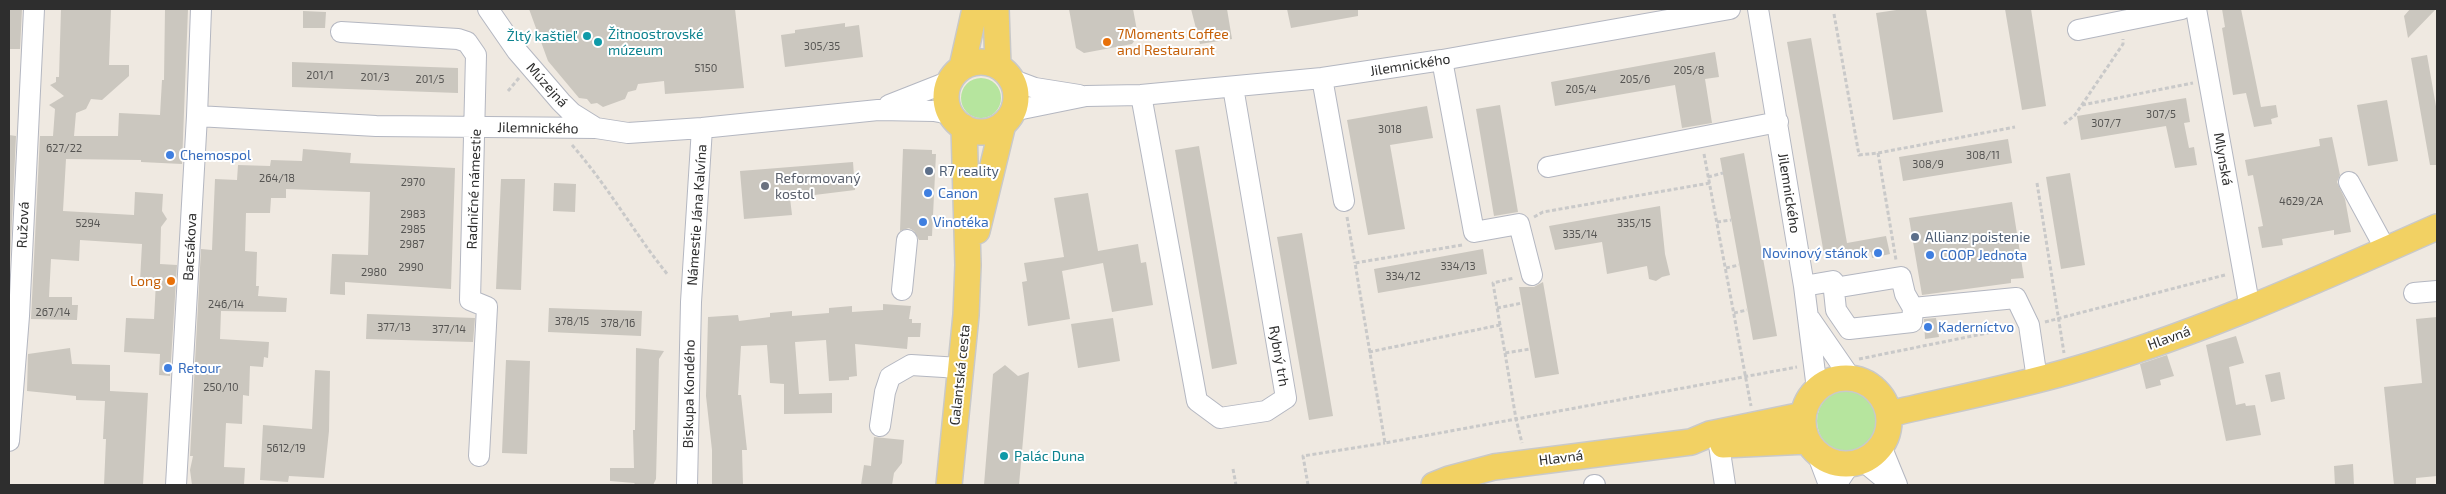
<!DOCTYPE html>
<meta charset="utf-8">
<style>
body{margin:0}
#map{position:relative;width:2446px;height:494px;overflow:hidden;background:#efe9e1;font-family:"Exo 2",sans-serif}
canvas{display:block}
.frame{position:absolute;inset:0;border:10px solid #2e2e2e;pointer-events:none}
</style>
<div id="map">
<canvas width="2446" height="494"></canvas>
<div class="frame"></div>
</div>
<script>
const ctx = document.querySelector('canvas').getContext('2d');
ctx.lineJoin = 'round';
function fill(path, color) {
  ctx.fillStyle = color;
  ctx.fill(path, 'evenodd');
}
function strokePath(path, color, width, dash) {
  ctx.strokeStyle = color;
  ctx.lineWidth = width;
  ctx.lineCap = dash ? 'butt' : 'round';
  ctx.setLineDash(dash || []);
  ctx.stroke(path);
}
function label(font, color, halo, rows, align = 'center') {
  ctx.font = font + ' "Exo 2",sans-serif';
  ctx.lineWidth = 4;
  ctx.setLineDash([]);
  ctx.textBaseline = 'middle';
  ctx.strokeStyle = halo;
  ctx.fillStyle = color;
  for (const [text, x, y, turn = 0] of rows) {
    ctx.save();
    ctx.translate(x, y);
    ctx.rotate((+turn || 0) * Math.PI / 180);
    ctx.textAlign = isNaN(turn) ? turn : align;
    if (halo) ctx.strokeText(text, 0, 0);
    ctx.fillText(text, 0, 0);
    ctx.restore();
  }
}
fill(new Path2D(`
 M961 98a20 20 0 1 1 40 0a20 20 0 1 1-40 0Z
 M1817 421a32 32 0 1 1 64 0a32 32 0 1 1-64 0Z`), '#b6e59e');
fill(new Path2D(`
 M9,9H22L20,49H9Z
 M61,9H111L109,65H129V76L102,100L91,99L86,109L76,113L74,136H118L119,113L160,115L162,80H164L165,9H188L182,164L141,162V160L66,159L63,211L134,215L135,192L163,194L162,211L167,219L161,227L160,264L177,265L170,376L159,375L160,354L124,352L126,318L154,319L156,282L140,281L142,244L80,240L79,261L51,259L49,297H72V305H78L77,320L31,319L40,136H53L55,109L49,105L64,96L50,85L56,82V77H59Z
 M529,9H735L744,88L665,94L664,81L638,84L636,90L628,92L625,99L603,107L597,103L591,104L587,99L579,98L548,61Z
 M1069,9H1133L1138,36L1132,44L1084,53L1076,48Z
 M1191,9H1227L1232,39L1200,44Z
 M1287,9H1358V16L1291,28Z
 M1903,9H1926L1943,112L1893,120L1876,13Z
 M2005,9H2031L2046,106L2022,110Z
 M2222,9H2241L2261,107L2276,105L2278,117L2271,119L2272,124L2254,127L2246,93L2233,95L2222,28L2225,27Z
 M2410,9H2436L2408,38L2404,16Z
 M303,11L326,12L325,28H303Z
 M845,23V27L859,25L863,57L785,67L781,35L795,33V30Z
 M1811,38L1847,243L1886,236L1890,254L1872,258L1871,252L1825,260L1787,42Z
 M1715,52L1719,77L1705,79L1712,123L1682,128L1675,85L1555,106L1551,82Z
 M2427,55L2437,112V165H2430L2411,58Z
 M292,62L458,68V93L292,87Z
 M2186,98L2190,122L2184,123L2189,148L2194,147L2197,165L2175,168L2166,126L2081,140L2077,116Z
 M2387,100L2398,161L2368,166L2357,105Z
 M1500,105L1518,212L1494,216L1476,109Z
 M1427,106L1433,138L1390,145L1405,229L1368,235L1347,120Z
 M9,135L16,136L9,282Z
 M2332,137L2340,175L2337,182L2345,199L2351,232L2334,235V230L2282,239L2283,245L2262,248L2258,227L2263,226L2253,175L2248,176L2245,160L2320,146L2319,139Z
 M2008,139L2012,163L1903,181L1899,157Z
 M1199,146L1237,364L1212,369L1175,150Z
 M303,149L351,153L350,163L455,168L451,289L345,282V295L330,294L332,254L368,255L370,192L286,189V198H271L270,213H246L245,251L257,252L256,286H259L258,296L287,298L286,312L221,311L220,339L269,342L268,358L264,357L263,367L250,366L249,396L243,395L242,424L226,423L224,467L245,468L244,485H192L190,470L193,456H190L201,249L212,250L215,179L237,180L238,165L270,166L271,160L302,161Z
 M903,149L932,150V154H936L932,236H928V240H919L914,231L909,228L900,231Z
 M1744,153L1777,336L1753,340L1720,158Z
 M853,162L855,190L790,198L792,215L744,219L740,171Z
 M2070,173L2085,265L2061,269L2046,177Z
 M501,179H525L521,290L496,289Z
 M554,183L576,184L575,212L553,211Z
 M1088,193L1098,251L1138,244L1141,263L1146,262L1153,305L1112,312L1103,263L1062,271L1070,319L1028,326L1022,282L1027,281L1024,263L1064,257L1054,198Z
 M2012,202L2024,278L2011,279V283L1922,295L1909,218Z
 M1660,206L1665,254L1670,275L1662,277L1656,281L1649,279L1647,266L1607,274L1602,242L1555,250L1549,226Z
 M1302,233L1333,416L1309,420L1277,237Z
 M1483,249L1487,274L1378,293L1374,269Z
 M1543,282L1559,374L1535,378L1519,287H1534Z
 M883,304L911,306L909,319H912V323H921L920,337H908L907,349L855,344L857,376L849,377V380L829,381L826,340L795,342L799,394L832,393V413L784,414V384L770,383L767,345L741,346L738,395H741L747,450H742L743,485L712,484V450L706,396L708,317L738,315L739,321L770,317V313L792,311V316L829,313V308L852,306V312L883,310Z
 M549,308L642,311L641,336L548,332Z
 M367,314L475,318L473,342L366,339Z
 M2437,317V476L2416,478V485H2394L2384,387L2422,383L2416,319Z
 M1113,318L1120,361L1078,368L1071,324Z
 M1936,318L1939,337L1925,339L1924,319Z
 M2236,336L2244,363L2229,367L2236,405L2245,403L2246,406L2255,405L2261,435L2226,441L2206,345Z
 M70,348L72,364L110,365V391L148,393L143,485H104L106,439H103L105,401L76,400V396L27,391L28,354Z
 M636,348L664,351L659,359L656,479L653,485H636L634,483L610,481V468H634L633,430H635Z
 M2167,355L2174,376L2160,380L2161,385L2146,389L2140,364Z
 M506,360L530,361L527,454L502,453Z
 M1005,365L1018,376L1029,372L1019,485H984L993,374Z
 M315,370L330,371L329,431L324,478L289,476L288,482L260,480L263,425L312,429Z
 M2280,372L2285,399L2271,402L2265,375Z
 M874,437L904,440L902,463L894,473L892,485H861L864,465L871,466Z
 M2353,464L2354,485H2335L2334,466Z`), '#cbc7bf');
const minor = new Path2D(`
 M488,9L517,51L561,102L572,113L596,128
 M1758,9L1804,286L1817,389
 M2196,9L2250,309
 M2078,30L2182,9
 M341,32L458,39L467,42L476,55L470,300L487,307L479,456
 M1442,60L1474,232L1519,224L1532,275
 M1322,78L1344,201
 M1011,79L1035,88L1079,95
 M1141,95L1197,401L1220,418L1266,411L1286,398L1233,87
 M889,105L950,81
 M1012,111L1086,96L1141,95L1322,78L1442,60L1730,9
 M197,116L376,126L596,128L628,133L702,128L878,110L934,111L950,114
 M1548,167L1778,122
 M2349,182L2386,250
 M1804,286L1833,281L1836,310L1849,329L1912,322L1913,308L2016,298L2029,325L2037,379
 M1834,288L1901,277L1905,294L1913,308
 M902,290L907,240
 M2414,293L2437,291
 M1810,319L1850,377
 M880,426L885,392L890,377L911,365L960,368
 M9,441L19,316L34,9
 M1719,445L1725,485
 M1881,446L1897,485
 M1817,453L1829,485
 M1863,461L1892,485
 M176,485L197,116L201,9
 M687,485L691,302L702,128
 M1594,485H1595
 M1836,485L1850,464`);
const major = new Path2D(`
 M996,9L998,66
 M946 97a35 35 0 1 1 70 0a35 35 0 1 1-70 0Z
 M962,67L975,9
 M977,231L1003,124
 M1803 421a43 43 0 1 1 86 0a43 43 0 1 1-86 0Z
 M1889,414C1949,400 2011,388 2070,371C2197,335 2317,280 2437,227
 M1723,445L1808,441
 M949,485L966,315L968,265L964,127
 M1434,485L1449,479L1494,467L1691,442L1710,434L1803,415`);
strokePath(minor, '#b4b7c1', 22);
strokePath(major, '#c9c9c9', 28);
strokePath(new Path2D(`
 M1834,14L1859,155L1878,153L2015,127
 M508,91L519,78
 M2082,105L2193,83
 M2064,124L2075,115L2123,44V39
 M572,145C608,186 634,233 668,275
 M1878,153L1896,260
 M1704,154L1751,406
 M1708,177L1723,173
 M2037,183L2064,353
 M1347,217L1355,263
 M1534,217L1543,212L1710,183
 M1717,222L1731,220
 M1462,245L1355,263L1385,443L1516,419L1522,443
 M1726,268L1739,265
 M1497,308L1522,303
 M1734,313L1747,310
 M2045,322L2225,275
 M1500,325L1493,283L1514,278
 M1369,352L1500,325L1505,353L1530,349
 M1505,353L1516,419L1797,367
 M1859,359L2012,328
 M1233,469L1236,485
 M1308,485L1303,456L1385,443`), '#c9c9c9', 3, [4, 2.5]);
strokePath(minor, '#fff', 20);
strokePath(major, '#f2d163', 25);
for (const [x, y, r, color] of [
 [587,36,5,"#0f9aa8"],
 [598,42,5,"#0f9aa8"],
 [1107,42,5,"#e8710a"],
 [170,155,5,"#3f7fe0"],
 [929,171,5,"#5c6f8a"],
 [765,186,5,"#6b7280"],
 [928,193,5,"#3f7fe0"],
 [923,222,5,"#3f7fe0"],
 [1915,237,5,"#5c6f8a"],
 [1878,253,5,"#3f7fe0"],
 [1930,255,5,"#3f7fe0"],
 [171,281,5,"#e8710a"],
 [1928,327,5,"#3f7fe0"],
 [168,368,5,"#3f7fe0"],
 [1004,456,5,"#0f9aa8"]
]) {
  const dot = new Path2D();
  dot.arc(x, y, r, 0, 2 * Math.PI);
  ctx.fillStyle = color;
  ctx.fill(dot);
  strokePath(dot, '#fff', 2);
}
label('11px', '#555452', null, [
 ["305/35",822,46],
 ["5150",706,68],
 ["205/8",1689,70],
 ["201/1",320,75],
 ["201/3",375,77],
 ["201/5",430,79],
 ["205/6",1635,79],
 ["205/4",1581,89],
 ["307/5",2161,114],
 ["307/7",2106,123],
 ["3018",1390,129],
 ["627/22",64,148],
 ["308/11",1983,155],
 ["308/9",1928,164],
 ["264/18",277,178],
 ["2970",413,182],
 ["4629/2A",2301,201],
 ["2983",413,214],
 ["5294",88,223],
 ["335/15",1634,223],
 ["2985",413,229],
 ["335/14",1580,234],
 ["2987",412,244],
 ["334/13",1458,266],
 ["2990",411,267],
 ["2980",374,272],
 ["334/12",1403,276],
 ["246/14",226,304],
 ["267/14",53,312],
 ["378/15",572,321],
 ["378/16",618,323],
 ["377/13",394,327],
 ["377/14",449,329],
 ["250/10",221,387],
 ["5612/19",286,448]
]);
label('14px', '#0d838f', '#fff', [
 ["Žitnoostrovské",608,34],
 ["múzeum",608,50],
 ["Žltý kaštieľ",577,36,"right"],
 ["Palác Duna",1014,456]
], 'left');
label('14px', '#c56008', '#fff', [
 ["7Moments Coffee",1117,34],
 ["and Restaurant",1117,50],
 ["Long",161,281,"right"]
], 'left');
label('14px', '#2e2e2e', '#fff', [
 ["Jilemnického",1410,65,-9],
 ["Múzejná",547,85,48],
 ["Jilemnického",538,128,1],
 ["Mlynská",2223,159,80],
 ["Radničné námestie",474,189,-88],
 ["Jilemnického",1789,193,81],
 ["Námestie Jána Kalvína",697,215,-86],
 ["Ružová",23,225,-87],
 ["Bacsákova",190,247,-87],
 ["Hlavná",2169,338,-20],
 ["Rybný trh",1279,356,80],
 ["Galantská cesta",960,375,-84],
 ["Biskupa Kondého",689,394,-89],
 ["Hlavná",1561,458,-7]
]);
label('14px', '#366cbe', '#fff', [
 ["Chemospol",180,155],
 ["Canon",938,193],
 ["Vinotéka",933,222],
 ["Novinový stánok",1868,253,"right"],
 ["COOP Jednota",1940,255],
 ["Kaderníctvo",1938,327],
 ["Retour",178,368]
], 'left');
label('14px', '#4e5e75', '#fff', [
 ["R7 reality",939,171],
 ["Allianz poistenie",1925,237]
], 'left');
label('14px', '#5b616d', '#fff', [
 ["Reformovaný",775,178],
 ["kostol",775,194]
], 'left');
</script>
